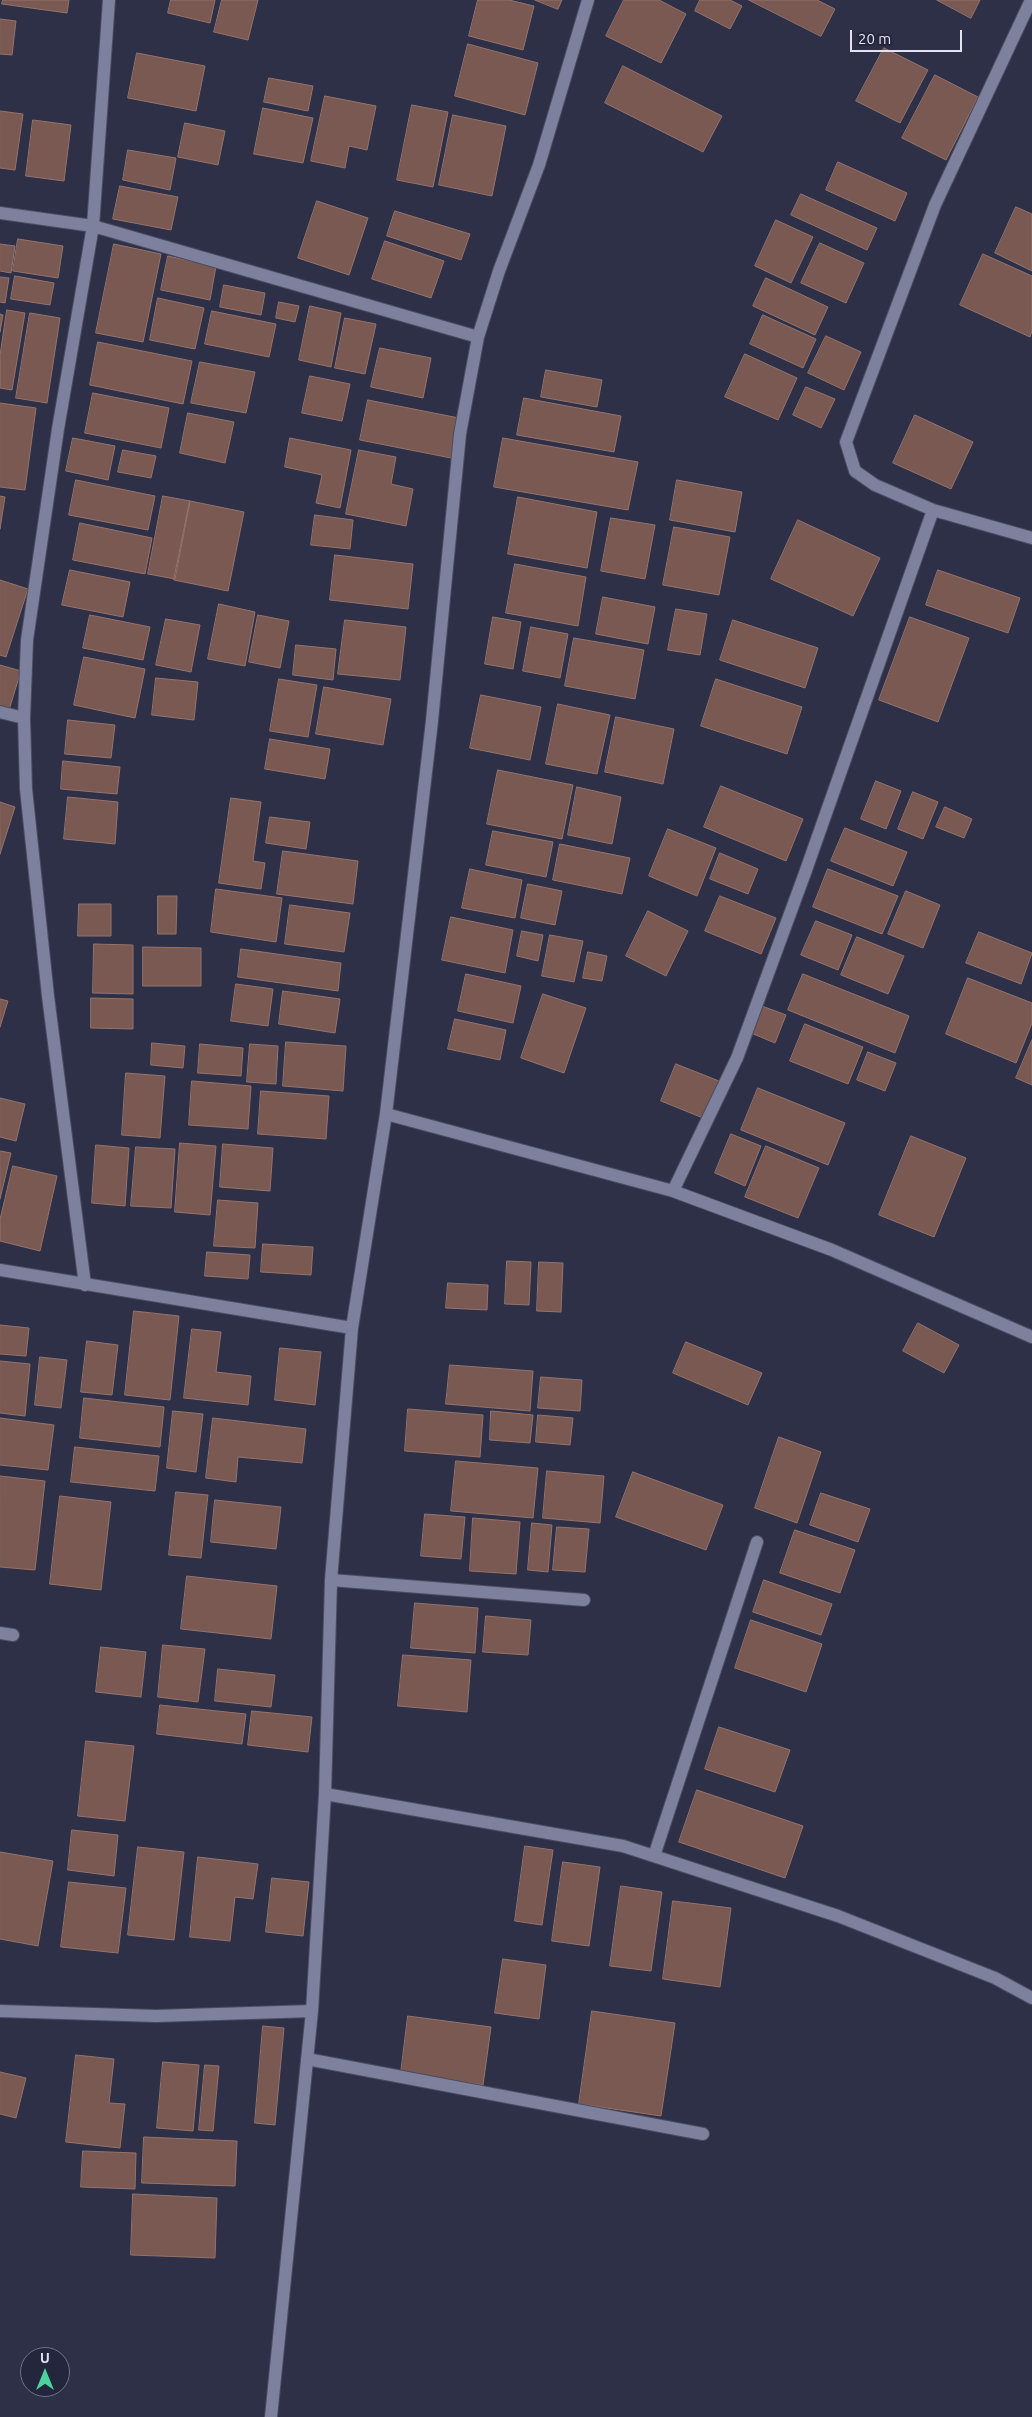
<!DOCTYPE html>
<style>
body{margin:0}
#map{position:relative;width:1032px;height:2417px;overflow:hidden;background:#2e3048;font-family:Ubuntu,sans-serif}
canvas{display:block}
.north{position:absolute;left:20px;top:2347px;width:50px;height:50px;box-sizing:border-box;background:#24263d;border:1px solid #707286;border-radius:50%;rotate:0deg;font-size:14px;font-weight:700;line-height:20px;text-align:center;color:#e1e3f3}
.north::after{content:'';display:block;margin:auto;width:18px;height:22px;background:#4ad49c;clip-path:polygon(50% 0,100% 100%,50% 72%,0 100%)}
.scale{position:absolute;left:850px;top:30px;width:112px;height:22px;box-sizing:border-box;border:2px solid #e1e3f3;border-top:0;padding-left:6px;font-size:15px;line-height:18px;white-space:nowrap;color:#e1e3f3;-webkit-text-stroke:4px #24263d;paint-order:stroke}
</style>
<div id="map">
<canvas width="1032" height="2417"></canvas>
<div class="north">U</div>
<div class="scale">20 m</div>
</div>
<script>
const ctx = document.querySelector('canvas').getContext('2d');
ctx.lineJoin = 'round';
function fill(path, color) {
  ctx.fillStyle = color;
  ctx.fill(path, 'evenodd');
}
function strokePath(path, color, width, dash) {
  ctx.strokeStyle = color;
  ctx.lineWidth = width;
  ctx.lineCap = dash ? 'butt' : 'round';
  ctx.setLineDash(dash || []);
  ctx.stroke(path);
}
const building = new Path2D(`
 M3,0H69L67,13L2,4Z
 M171,0H215L210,23L168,13Z
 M222,0H258L248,40L214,32Z
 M478,0H509L534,6L523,50L469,36Z
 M535,0H562L558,9Z
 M624,0H659L686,14L661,63L606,36Z
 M700,0H730L742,6L730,29L695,11Z
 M749,0H817L835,9L821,36Z
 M937,0H980L971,18Z
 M0,19L16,21L12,55L0,54Z
 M468,44L538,63L525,115L455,96Z
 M884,48L928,70L900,123L856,101Z
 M137,53L205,66L196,111L128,98Z
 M623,66L722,116L703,152L605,103Z
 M935,75L978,97L946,160L902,138Z
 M269,78L313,86L308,111L264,102Z
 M325,96L376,106L367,150L349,146L345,168L311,161Z
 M412,105L448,112L433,187L397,180Z
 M263,108L313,118L303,163L254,154Z
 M0,111L23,114L15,170L0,168Z
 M453,115L506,126L492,196L439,185Z
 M33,120L71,125L64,181L26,176Z
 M185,123L225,131L218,165L178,157Z
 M128,150L176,158L170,190L123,180Z
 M838,162L907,193L895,221L826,190Z
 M120,186L178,197L171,230L113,219Z
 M801,194L877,228L867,250L791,215Z
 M317,201L368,218L349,275L298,258Z
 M1016,207L1032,214V271L995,253Z
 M395,211L470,234L461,260L387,236Z
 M776,220L813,237L791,283L755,266Z
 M18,239L63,246L58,278L13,271Z
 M385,241L444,261L431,298L372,279Z
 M820,243L864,263L846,303L801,283Z
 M0,244L15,246L11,273L0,271Z
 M114,244L161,254L143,342L96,333Z
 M983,254L1032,276V331L1030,337L960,305Z
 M168,256L216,266L210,300L161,290Z
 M15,276L54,283L50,305L11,299Z
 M0,277L9,278L5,303L0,302Z
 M766,278L828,307L815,335L753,306Z
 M224,285L265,293L261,315L220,307Z
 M158,298L204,308L195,349L150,340Z
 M279,302L299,306L295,322L276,318Z
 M310,306L341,313L331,367L299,360Z
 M7,310L25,313L12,390L0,388V356Z
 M212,311L276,324L269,357L205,344Z
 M30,313L60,318L47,403L16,398Z
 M0,314L3,315L0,332Z
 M763,315L816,339L803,368L750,344Z
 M345,318L376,324L365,374L335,368Z
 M826,336L861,352L844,390L808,373Z
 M98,342L192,361L183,404L90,385Z
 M380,348L431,358L423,398L371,387Z
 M745,354L797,378L778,420L725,397Z
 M200,362L255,372L246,413L191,403Z
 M546,370L602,380L597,407L541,397Z
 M310,376L350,384L342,421L302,413Z
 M806,387L835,399L821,428L793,415Z
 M93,393L169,408L161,448L85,433Z
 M524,398L621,416L614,452L517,435Z
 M368,400L459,418L451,458L360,440Z
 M0,403L36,408L25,490L0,487Z
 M188,413L234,422L225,463L180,453Z
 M915,415L973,442L951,489L893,463Z
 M73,438L115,446L108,480L66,471Z
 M290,438L351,450L340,508L316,503L322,475L285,467Z
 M503,438L638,462L628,510L494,487Z
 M123,450L156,456L151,478L118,472Z
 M359,450L396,457L391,484L413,489L406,526L346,514Z
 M76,480L155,496L148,530L69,515Z
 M677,480L742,492L735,532L670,520Z
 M0,496L5,497L0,529Z
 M163,496L190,501L175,579L148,574Z
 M518,497L597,512L587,568L508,554Z
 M190,501L244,512L228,591L174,580Z
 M315,515L353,520L350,549L311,545Z
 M611,518L655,525L645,579L601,571Z
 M798,520L880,558L853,616L771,579Z
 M80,523L152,538L145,574L73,560Z
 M674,527L730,537L719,595L663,585Z
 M335,555L413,564L408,609L330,600Z
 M515,564L586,577L578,626L506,613Z
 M70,570L130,582L123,617L62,605Z
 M938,570L1020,598L1008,633L926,605Z
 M0,580L28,589L6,657L0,655Z
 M603,597L655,607L648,644L596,634Z
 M219,604L255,612L245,666L208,659Z
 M676,609L707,614L700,655L668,650Z
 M90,615L150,627L143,660L83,648Z
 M258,615L289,621L280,668L249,662Z
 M493,617L521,622L513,669L485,664Z
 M910,617L969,638L938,722L879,700Z
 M166,619L200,625L191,672L156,665Z
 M345,620L406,627L400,680L338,674Z
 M733,620L818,648L805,688L720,660Z
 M531,627L568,634L560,678L523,671Z
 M574,638L644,650L635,699L565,686Z
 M296,645L336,649L333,680L293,675Z
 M84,657L145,669L135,718L74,705Z
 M0,665L21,671L9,710L0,707Z
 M156,678L198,682L194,720L152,715Z
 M279,679L317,685L308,737L270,731Z
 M716,679L802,707L787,754L701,726Z
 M324,687L391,699L383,745L316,734Z
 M481,695L541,707L530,760L470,748Z
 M558,704L610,715L597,774L546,764Z
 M616,717L674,729L663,784L605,772Z
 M68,720L115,725L111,758L65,754Z
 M270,739L330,749L325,779L265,769Z
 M63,761L120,767L117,794L61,789Z
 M498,770L573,785L562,839L487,824Z
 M876,781L901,791L886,829L861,819Z
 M721,786L803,819L786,861L704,827Z
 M577,787L621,797L612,844L568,835Z
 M913,792L938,802L923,839L898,829Z
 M68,797L118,802L115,844L64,839Z
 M231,798L261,802L253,861L265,863L261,889L219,883Z
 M0,802L15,807L0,854Z
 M945,807L972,819L964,838L936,827Z
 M270,817L310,822L306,849L266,843Z
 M845,828L907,852L893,886L831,861Z
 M668,829L716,848L697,896L649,876Z
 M493,831L553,842L546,877L486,865Z
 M560,844L630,858L622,894L553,880Z
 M283,851L358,861L353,904L277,894Z
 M720,853L758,869L748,894L710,879Z
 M470,869L522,880L515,918L462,908Z
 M828,869L898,896L882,934L813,907Z
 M528,884L562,891L555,925L521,918Z
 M216,889L282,898L276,942L211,932Z
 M906,891L940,905L923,948L888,934Z
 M158,896H177L176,934H158Z
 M720,896L776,918L761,954L705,931Z
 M79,904H111V936H78Z
 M290,905L350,913L344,952L285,944Z
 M648,911L688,931L666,976L626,956Z
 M451,917L513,930L505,973L442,960Z
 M816,921L852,935L838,970L801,955Z
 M522,931L543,935L538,961L517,956Z
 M979,932L1032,953L1021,984L966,963Z
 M550,935L583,941L574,982L542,976Z
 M857,937L904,956L888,994L841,975Z
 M94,944L133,945V994L93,993Z
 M143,947L201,948V986H143Z
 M241,949L341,963L338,991L238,977Z
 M588,952L607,956L602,981L583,978Z
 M466,974L521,986L513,1023L458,1011Z
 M803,974L909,1016L895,1053L788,1010Z
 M968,978L1032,1003V1023L1016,1063L946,1034Z
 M236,984L273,989L268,1026L231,1021Z
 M283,991L340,999L335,1033L279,1024Z
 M543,994L586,1008L564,1073L521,1058Z
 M91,998L133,999V1029L91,1028Z
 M0,999L8,1001L0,1027Z
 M762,1006L786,1015L775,1043L751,1033Z
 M455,1019L506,1030L500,1060L448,1049Z
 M805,1024L863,1047L848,1084L790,1061Z
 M1032,1040V1085L1016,1078Z
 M286,1042L346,1046L343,1091L283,1086Z
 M152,1043L185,1046L183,1068L151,1065Z
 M200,1044L243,1048L241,1076L198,1073Z
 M250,1044L278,1046L276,1084L247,1082Z
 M868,1052L896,1063L885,1091L857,1080Z
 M676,1064L719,1081L703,1118L661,1101Z
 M126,1073L165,1076L160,1138L122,1135Z
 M192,1081L251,1086L248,1129L189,1125Z
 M758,1088L845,1123L828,1165L741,1130Z
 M261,1091L329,1096L326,1139L258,1134Z
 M0,1098L25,1104L16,1141L0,1137Z
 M731,1134L761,1146L745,1186L715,1173Z
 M911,1136L966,1158L934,1237L879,1215Z
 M180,1143L216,1146L210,1215L175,1212Z
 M223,1144L273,1148L270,1191L220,1187Z
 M96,1145L129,1148L125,1206L92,1203Z
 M766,1146L819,1168L798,1218L745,1197Z
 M136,1147L175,1149L171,1208L131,1206Z
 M0,1151L11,1153L0,1199Z
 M13,1166L57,1176L40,1251L0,1241V1220Z
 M218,1200L258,1203L255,1248L214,1246Z
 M263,1244L313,1247L311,1275L261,1272Z
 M207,1252L250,1255L248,1279L205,1276Z
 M507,1261L531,1262L529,1305L505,1304Z
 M539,1262L563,1263L561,1312L537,1311Z
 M448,1283L488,1285L487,1310L446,1308Z
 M134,1311L179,1316L170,1400L125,1395Z
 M918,1323L959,1345L944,1373L903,1351Z
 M0,1325L29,1328L26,1356L0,1354Z
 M192,1329L221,1332L216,1372L251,1376L248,1405L184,1398Z
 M87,1341L118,1345L112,1395L81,1392Z
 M686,1342L762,1373L748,1405L673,1373Z
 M280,1348L321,1352L315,1405L275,1400Z
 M40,1357L67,1360L61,1408L35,1405Z
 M0,1361L30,1364L25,1416L0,1413Z
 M450,1365L533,1371L530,1411L446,1404Z
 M541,1377L582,1380L580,1411L538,1408Z
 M84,1398L164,1407L160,1447L80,1438Z
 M408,1409L483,1415L480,1457L405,1451Z
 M173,1411L203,1414L196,1472L167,1468Z
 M491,1411L533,1415L530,1443L490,1440Z
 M538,1415L573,1418L570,1445L536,1442Z
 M0,1418L54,1425L48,1470L0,1465Z
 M213,1418L306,1429L302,1463L238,1457L236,1482L206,1478Z
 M779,1437L821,1452L797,1523L755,1508Z
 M75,1447L159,1456L155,1491L71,1482Z
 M456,1461L538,1468L533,1518L451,1511Z
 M547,1471L604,1476L600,1523L543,1518Z
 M633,1472L723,1505L706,1550L616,1517Z
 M0,1476L45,1481L35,1570L0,1567Z
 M176,1492L208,1495L201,1558L169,1555Z
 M821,1493L870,1509L858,1542L810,1525Z
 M60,1496L111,1502L101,1590L50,1584Z
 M215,1500L281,1507L276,1549L211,1542Z
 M425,1514L465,1517L461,1559L421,1556Z
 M473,1518L520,1522L516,1574L470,1571Z
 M532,1523L552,1525L548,1572L528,1570Z
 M557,1527L589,1529L585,1572L553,1570Z
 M795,1530L855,1550L840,1593L780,1573Z
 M187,1576L277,1586L271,1639L181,1629Z
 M764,1580L832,1604L821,1635L753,1612Z
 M415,1603L478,1608L475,1653L411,1648Z
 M486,1616L531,1620L528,1655L483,1652Z
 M751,1620L822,1644L806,1692L735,1668Z
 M163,1645L205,1649L198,1702L158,1697Z
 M101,1647L146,1652L141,1697L96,1692Z
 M403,1655L471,1660L467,1712L398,1706Z
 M218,1669L275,1675L271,1707L215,1701Z
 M160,1705L246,1714L242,1744L157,1734Z
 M252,1711L312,1717L308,1752L248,1745Z
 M719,1727L790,1750L775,1792L705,1769Z
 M86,1741L134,1746L125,1821L78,1816Z
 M697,1790L803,1826L785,1878L679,1842Z
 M72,1830L118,1835L114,1876L68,1870Z
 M525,1846L553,1850L542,1925L515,1921Z
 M138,1847L184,1852L174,1940L128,1935Z
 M0,1852L53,1861L38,1946L0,1939Z
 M198,1857L258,1864L253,1899L235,1897L230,1941L190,1937Z
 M563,1862L600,1867L589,1946L552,1941Z
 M272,1878L309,1882L303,1936L266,1932Z
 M69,1882L126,1888L118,1953L61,1947Z
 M621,1886L662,1892L651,1971L610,1966Z
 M673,1901L731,1908L720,1987L663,1979Z
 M503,1959L546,1965L539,2019L495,2013Z
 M592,2011L675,2023L661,2116L579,2104Z
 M408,2016L491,2027L483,2085L401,2073Z
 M263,2026L284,2028L275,2125L255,2123Z
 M76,2055L114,2059L109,2103L125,2104L120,2148L66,2142Z
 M163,2062L199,2065L193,2131L157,2128Z
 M205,2065L219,2066L213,2131L199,2130Z
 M0,2072L26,2078L16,2118L0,2114Z
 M144,2137L237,2141L235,2186L142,2183Z
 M83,2151L136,2153L135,2189L81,2187Z
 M133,2194L217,2198L215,2258L131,2255Z`);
fill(building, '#795952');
strokePath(building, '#94736c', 1);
const minor = new Path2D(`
 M0,213L93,226L478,337
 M933,510L1032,538
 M0,712L24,718
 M386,1114L673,1191L737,1058L805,873L933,510L875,485L855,471L846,442L935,205L1031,0
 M673,1191L832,1250L1032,1337
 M0,1270L352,1328
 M85,1285L48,996L26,789L24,718L27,640L58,429L93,226L109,0
 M331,1580L584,1600
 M0,1633L13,1635
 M325,1794L623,1846L838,1916L995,1978L1032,1998
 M654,1856L757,1542
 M0,2011L156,2016L312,2011
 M307,2059L703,2134
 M271,2417L312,2011L325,1794L331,1580L352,1328L386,1114L432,721L460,434L478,337L499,271L539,165L588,0`);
strokePath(minor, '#4b4c61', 14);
strokePath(minor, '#7d819d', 12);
</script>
